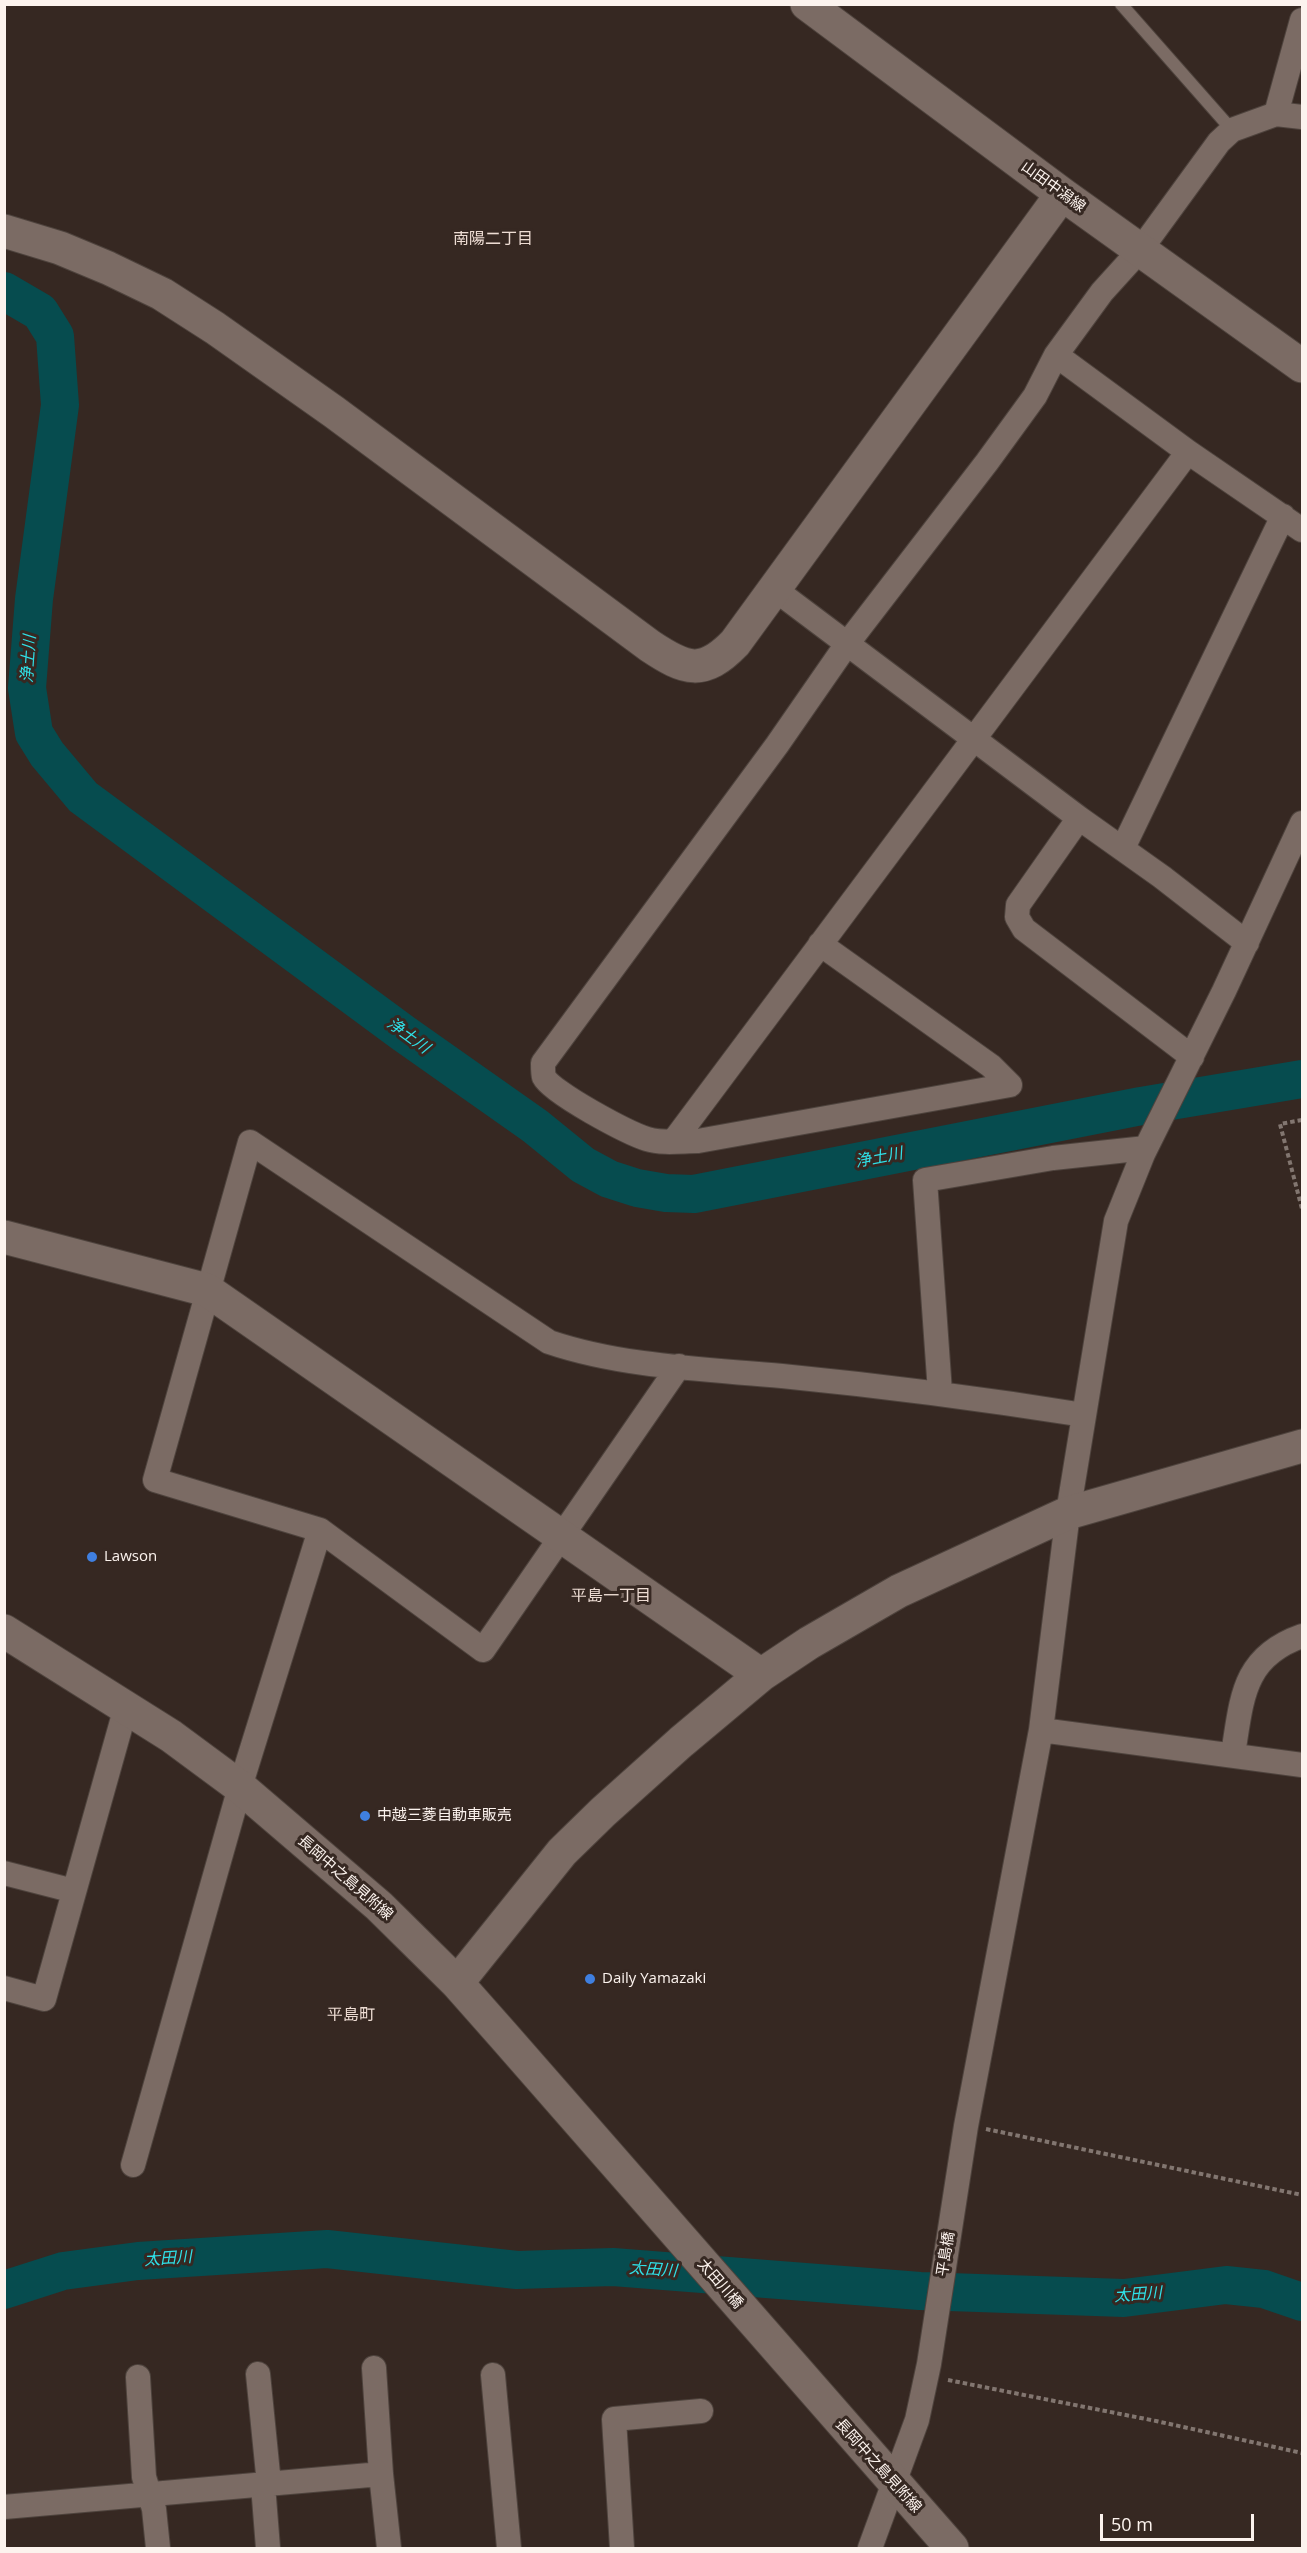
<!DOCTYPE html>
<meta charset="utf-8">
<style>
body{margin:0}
#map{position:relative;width:1307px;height:2553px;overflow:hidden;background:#362822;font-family:"Open Sans",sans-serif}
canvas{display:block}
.frame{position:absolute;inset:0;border:6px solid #fcf3ee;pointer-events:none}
.scale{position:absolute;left:1100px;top:2514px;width:154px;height:27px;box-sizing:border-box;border:3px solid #fcf3ee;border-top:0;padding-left:8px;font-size:18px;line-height:21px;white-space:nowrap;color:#fcf3ee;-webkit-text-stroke:4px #362822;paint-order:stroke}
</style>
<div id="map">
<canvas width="1307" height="2553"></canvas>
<div class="frame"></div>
<div class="scale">50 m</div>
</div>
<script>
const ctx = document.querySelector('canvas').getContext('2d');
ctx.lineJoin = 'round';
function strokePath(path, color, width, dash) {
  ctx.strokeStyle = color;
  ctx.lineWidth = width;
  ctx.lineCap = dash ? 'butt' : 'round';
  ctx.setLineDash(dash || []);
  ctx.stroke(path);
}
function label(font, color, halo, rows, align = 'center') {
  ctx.font = font + ' "Open Sans","Noto Sans JP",sans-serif';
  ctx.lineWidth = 6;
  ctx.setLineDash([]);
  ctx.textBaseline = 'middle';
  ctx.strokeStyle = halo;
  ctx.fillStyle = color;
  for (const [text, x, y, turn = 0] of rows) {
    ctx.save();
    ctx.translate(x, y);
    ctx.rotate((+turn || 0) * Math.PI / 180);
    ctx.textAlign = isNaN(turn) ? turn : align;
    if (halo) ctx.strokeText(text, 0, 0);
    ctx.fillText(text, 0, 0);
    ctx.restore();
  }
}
strokePath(new Path2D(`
 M4,291L40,312L55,336L60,405L34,599L27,688L34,733L47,754L83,797L403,1033L535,1126L583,1165L609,1179L637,1188L666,1193L694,1194L1141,1106L1302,1079
 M4,2290L63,2271L138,2261L327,2249L517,2270L613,2267L920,2291L1124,2298L1226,2285L1264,2289L1302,2302`), '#064c4f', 38);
const lane = new Path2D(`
 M1121,4L1232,130`);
const street = new Path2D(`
 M1276,114L1302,20
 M1056,355L1188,452L1302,530
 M773,588L1079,818L1162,877L1247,943
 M1079,818L1018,905L1017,917L1024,929L1192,1057
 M1123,848L1283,516
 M820,944L991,1066L1010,1085L698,1141C682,1141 663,1144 647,1139C628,1133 552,1093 544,1077C543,1074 543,1067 543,1063L777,745L847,644L987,462L1035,396L1056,355L1102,292L1141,249L1219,142L1232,130L1276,114L1302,117
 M673,1142L1188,452
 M679,1366L483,1650L320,1530L155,1480L250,1142L549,1342C623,1367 705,1369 782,1376C884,1386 984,1399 1084,1415
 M940,1392L925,1180L1053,1158L1146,1148
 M1041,1730L1302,1765
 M1233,1754C1242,1699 1242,1657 1302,1636
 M4,1873L74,1891
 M4,1988L44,1999L126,1707
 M133,2165L240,1787L320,1530
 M374,2368L381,2474L389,2548
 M258,2374L269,2484
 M493,2375L509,2548
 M138,2377L144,2477L154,2509L158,2548
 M263,2485L268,2548
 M4,2507L381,2474
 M622,2548L614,2419L701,2411
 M870,2548L917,2420L929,2364L966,2126L1041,1730L1068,1513L1116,1221L1143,1154L1224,991L1302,823`);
const secondary = new Path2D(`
 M807,4L1062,194L1302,366
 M4,231L60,248L108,268L162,294L215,328L334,412L650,646C686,670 703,676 735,643L1062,194
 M4,1237L207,1290L761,1675
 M4,1631L171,1736L240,1787L379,1906L457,1983L503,2035L952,2548
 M457,1983L562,1852L603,1812L681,1742L761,1675L809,1643L899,1591L1068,1513L1302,1446`);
strokePath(lane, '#4e433d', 14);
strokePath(street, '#4e433d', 26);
strokePath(secondary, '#4e433d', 35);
strokePath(new Path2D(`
 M1302,1120L1280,1124L1302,1209
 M986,2129L1302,2195
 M948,2380L1156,2421L1302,2453`), '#827670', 4, [4.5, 3]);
strokePath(lane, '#7b6b64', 12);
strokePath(street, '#7b6b64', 24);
strokePath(secondary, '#7b6b64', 33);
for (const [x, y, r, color] of [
 [92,1557,6,"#3f7fe0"],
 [365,1816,6,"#3f7fe0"],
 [590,1979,6,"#3f7fe0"]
]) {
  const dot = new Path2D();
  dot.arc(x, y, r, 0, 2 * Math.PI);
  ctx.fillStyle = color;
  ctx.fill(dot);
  strokePath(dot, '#362822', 2);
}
label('15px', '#fcf3ee', '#362822', [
 ["山田中潟線",1053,187,36],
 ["長岡中之島見附線",345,1878,41],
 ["平島橋",946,2254,-81],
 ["太田川橋",720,2284,49],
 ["長岡中之島見附線",878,2466,48]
]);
label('15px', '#fcf3ee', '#362822', [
 ["Lawson",104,1557],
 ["中越三菱自動車販売",377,1816],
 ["Daily Yamazaki",602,1979]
], 'left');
label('16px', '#eddcd3', '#362822', [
 ["南陽二丁目",493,239],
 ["平島一丁目",611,1596],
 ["平島町",351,2015]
]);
label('italic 16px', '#2fe1e8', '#362822', [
 ["浄土川",29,659,-86],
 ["浄土川",408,1036,36],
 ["浄土川",879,1158,-11],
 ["太田川",168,2259,-4],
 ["太田川",653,2270,4],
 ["太田川",1138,2295,-4]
]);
</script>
